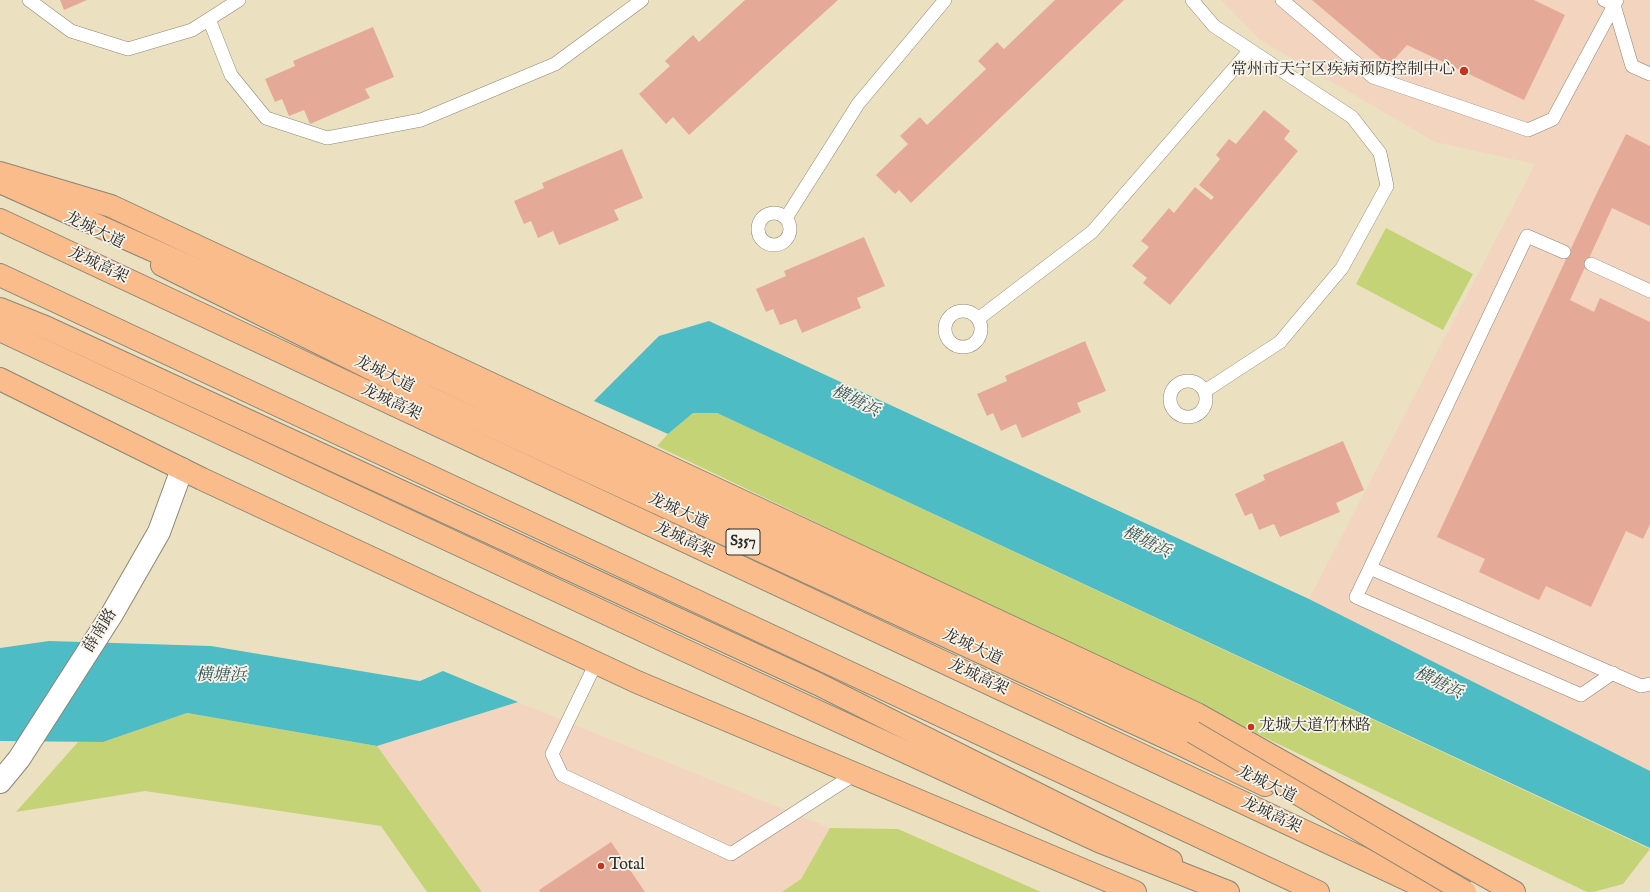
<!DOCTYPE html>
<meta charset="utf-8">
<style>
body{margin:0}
canvas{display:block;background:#ebe1c0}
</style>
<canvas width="1650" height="892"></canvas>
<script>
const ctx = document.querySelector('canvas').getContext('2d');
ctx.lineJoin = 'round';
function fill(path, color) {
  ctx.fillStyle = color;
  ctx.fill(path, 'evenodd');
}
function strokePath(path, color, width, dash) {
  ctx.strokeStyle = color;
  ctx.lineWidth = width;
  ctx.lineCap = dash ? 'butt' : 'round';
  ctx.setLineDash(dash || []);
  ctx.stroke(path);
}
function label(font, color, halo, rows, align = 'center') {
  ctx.font = font + ' "IM FELL English","Noto Serif SC",serif';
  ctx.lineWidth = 3.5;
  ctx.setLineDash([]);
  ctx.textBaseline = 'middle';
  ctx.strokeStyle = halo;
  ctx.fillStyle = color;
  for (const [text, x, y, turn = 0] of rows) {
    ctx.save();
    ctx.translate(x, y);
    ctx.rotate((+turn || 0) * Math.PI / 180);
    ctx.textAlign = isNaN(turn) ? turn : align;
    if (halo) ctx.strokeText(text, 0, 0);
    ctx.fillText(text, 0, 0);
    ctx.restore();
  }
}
fill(new Path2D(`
 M1221,0H1650V771L1309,599L1535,164L1435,142L1260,40Z
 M518,702L830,828L801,879L782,892H482L377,746Z`), '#f3d4bf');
fill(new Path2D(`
 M1386,228L1473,274L1443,330L1356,284Z
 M693,413H717L1650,849L1623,884L1593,892H1587L657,446L668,434Z
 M187,713L377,746L482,892H427L381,826L145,791L16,812L78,742H103Z
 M830,828L898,829L1041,892H782L801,879Z`), '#c4d375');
fill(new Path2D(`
 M709,321L1309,599L1650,771V848L717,413H693L668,434L594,401L659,336Z
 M49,641L211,646L420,681L443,671L518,702L377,746L187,713L103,742L0,741V648Z`), '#4dbcc4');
fill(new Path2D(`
 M60,0H87L64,10Z
 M745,0H838L689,135L673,117L666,124L639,94L670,66L665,61L693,35L699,42Z
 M1055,0H1124L911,203L899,190L895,194L876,175L908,144L900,136L920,117L927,125L986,69L978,61L997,42L1004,49Z
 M1312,0H1534L1565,15L1524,100L1407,45L1389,65Z
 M373,27L394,77L365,89L370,98L310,124L304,110L289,116L282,99L275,102L265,79L295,66L293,61Z
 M1264,110L1290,131L1284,139L1298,151L1170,305L1143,283L1147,278L1132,266L1149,247L1141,241L1169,208L1174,213L1195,187L1211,200L1214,197L1199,185L1220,159L1216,155L1229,139L1236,144Z
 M1626,134L1650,146V226L1612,208L1570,300L1594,312L1600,298L1650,322V524L1643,539L1626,531L1591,607L1546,586L1539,600L1479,572L1485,559L1437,537L1594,199Z
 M622,149L643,198L614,210L619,220L559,245L553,231L538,238L531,221L524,224L514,201L544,188L542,183Z
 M864,237L885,286L857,298L861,308L802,333L796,319L780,325L773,309L766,312L756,289L786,276L784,271Z
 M1085,341L1106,391L1077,403L1081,412L1022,438L1016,424L1001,431L993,413L987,416L977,394L1007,381L1005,376Z
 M1343,441L1364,490L1336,503L1340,512L1280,537L1274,524L1259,530L1252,513L1245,516L1235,494L1265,480L1263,475Z
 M611,842L645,892H540L539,890Z`), '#e5aa97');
const service = new Path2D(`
 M29,0L71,31L128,49L192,30L239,0
 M1192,0L1214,26L1352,117L1380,153L1387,186L1342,268L1280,342L1205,391
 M1282,0L1373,77L1528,130L1553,119L1617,0
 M1604,0L1614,5L1632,66L1650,74
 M209,19L231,75L266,118L327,138L421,120L555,64L642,0
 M758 229a16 16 0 1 1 32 0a16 16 0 1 1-32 0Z
 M786,218L858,104L945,0
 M1564,252L1527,236L1370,568L1641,686L1650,684
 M1591,264L1650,291
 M945 329a18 18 0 1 1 36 0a18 18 0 1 1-36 0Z
 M978,319L1092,232L1250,50
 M1170 399a18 18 0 1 1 36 0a18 18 0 1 1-36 0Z
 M1370,568L1356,597L1581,695L1613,673
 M596,663L552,754L562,775L731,854L855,774`);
const minor = new Path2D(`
 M0,782L19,759L112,614L159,532L182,469`);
const primary = new Path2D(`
 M0,173L111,206L1197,714L1514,892
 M162,265L430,398L1180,744L1265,785
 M0,309L45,327L818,684L1171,861
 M0,379L202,479L637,682L1135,892`);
const trunk = new Path2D(`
 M0,182L441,379L1193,732
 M0,220L1434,892
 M0,275L1318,892
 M0,330L682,649L1101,842L1228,892`);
strokePath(service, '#8b8676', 14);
strokePath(minor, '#8b8676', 24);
strokePath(primary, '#8b8676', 24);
strokePath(trunk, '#8b8676', 24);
strokePath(service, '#fff', 13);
strokePath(minor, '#fff', 22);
strokePath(primary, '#f9bc8a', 22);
strokePath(trunk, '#f9bc8a', 22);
const trunkBridge = new Path2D(`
 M1193,732L1465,892`);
strokePath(trunkBridge, '#8b8676', 24, []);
strokePath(trunkBridge, '#f9bc8a', 22);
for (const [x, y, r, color] of [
 [1464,71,5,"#c8321e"],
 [1251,727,4,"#c8321e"],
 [601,866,4,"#c8321e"]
]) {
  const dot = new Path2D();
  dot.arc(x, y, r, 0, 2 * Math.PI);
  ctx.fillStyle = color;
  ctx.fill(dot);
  strokePath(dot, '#f7f3e8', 1.5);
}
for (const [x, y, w] of [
 [743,542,34]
]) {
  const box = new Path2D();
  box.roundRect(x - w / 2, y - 13, w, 26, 3);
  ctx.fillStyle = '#f7f3e8';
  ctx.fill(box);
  strokePath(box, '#2b2b2b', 1);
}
label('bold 15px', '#2b2b2b', null, [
 ["S357",743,542]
]);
label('16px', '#2b2b2b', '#f7f3e8', [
 ["常州市天宁区疾病预防控制中心",1455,71,"right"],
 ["龙城大道竹林路",1259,727],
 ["Total",609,866]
], 'left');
label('16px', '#2b2b2b', '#f7f3e8', [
 ["龙城大道",94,231,26],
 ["龙城高架",98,266,25],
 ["龙城大道",384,375,26],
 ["龙城高架",391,403,25],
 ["龙城大道",678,512,25],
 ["龙城高架",684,541,25],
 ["薛南路",101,631,-58],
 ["龙城大道",972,648,25],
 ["龙城高架",978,678,25],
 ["龙城大道",1266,785,26],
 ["龙城高架",1271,816,25]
]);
label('italic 17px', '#355659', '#f7f3e8', [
 ["横塘浜",855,402,26],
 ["横塘浜",1146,543,26],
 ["横塘浜",221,677],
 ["横塘浜",1438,684,26]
]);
</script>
